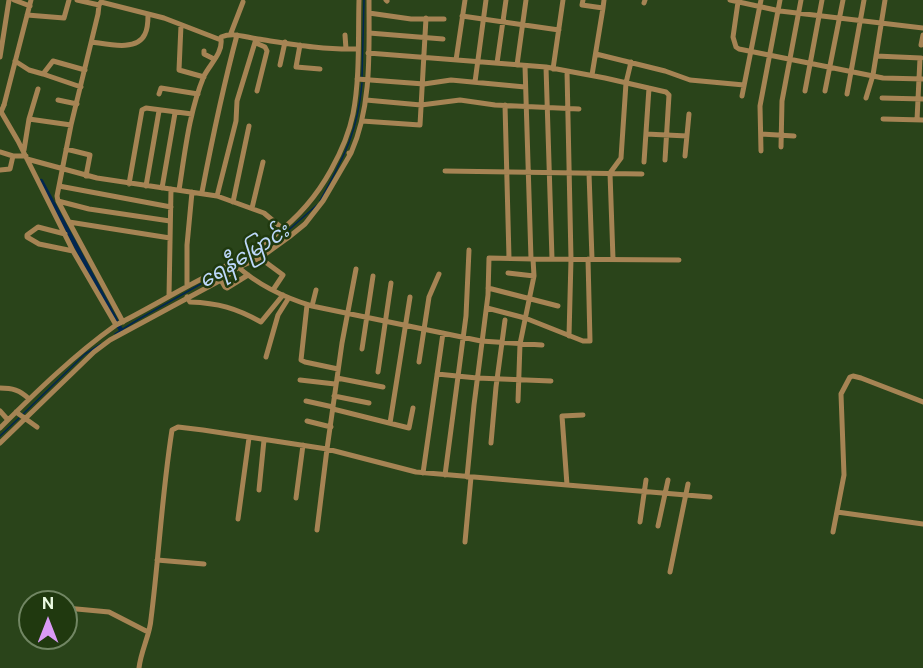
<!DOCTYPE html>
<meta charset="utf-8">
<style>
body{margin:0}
#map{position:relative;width:923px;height:668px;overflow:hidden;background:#2a441a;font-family:"Public Sans",sans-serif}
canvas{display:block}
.north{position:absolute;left:18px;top:590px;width:60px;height:60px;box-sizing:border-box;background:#20390f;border:2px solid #718663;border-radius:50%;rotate:0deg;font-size:16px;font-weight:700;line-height:24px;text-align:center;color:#eafae1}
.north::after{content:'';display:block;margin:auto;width:21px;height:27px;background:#da9af6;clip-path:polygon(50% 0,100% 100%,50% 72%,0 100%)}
</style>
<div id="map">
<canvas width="923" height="668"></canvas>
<div class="north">N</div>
</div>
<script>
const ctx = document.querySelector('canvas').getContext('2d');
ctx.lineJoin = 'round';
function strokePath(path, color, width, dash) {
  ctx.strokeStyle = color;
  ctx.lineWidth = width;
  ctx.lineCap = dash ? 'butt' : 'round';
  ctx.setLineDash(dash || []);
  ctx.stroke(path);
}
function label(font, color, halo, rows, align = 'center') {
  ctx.font = font + ' "Public Sans","Noto Sans Myanmar",sans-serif';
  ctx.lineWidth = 5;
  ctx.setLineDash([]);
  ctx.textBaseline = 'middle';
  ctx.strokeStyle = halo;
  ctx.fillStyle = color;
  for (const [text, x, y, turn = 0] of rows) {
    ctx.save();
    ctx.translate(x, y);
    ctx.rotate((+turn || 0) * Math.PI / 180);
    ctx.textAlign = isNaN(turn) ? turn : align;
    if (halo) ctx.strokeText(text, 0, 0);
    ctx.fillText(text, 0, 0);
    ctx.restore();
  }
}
strokePath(new Path2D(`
 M362,78L364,0
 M320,201C343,158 358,133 362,83
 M115,334L139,319L275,242L317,205
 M22,415L85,354L101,344
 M0,436L19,418`), '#012651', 1.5);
strokePath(new Path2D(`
 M41,181L121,330`), '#012651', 4.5);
strokePath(new Path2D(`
 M14,0L30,6
 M77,0L99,5
 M386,0L387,1
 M583,0L582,5L603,8L604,0
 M730,0L780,11L923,28
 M738,2L733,37L736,47L739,49L883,78L923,79
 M644,3L645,0
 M369,13L411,19H444
 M27,15L64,18L69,0
 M462,16L559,30
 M181,25L179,70L204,77
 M231,33L243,2
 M369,33L443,39
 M345,35L346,49
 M92,42C107,44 137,52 145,34C148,28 148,21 148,15
 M256,43L265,47L267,51L257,91
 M300,45L296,67L320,69
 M921,45L923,35
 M204,51V54L214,59
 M368,53L546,67L605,78L666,92L669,95L665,160
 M596,54L665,71L690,80L744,85
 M876,56L921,58
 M0,57L9,0
 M456,60L465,0
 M15,61L29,70L43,74L53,61L85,70
 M497,63L506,0
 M280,65L285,42
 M517,65L526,0
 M525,66L531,259
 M546,67L552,259
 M553,69L563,0
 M567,71L571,259L569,336
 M43,74L81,87
 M592,75L603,8
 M357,79L424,84L451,80L525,87
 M475,82L486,0
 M805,91L822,0
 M825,91L843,0
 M159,94L161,88L198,94
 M847,94L864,0
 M742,96L761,0
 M866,98L873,75L885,0
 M882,98L923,99
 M58,100L77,104
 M366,100L421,105L460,100L495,105L579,109
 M4,105L31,0
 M505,105L509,258
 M0,110L18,141L73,251L116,325
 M29,119L71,125
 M883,119L923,120
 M917,120L920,58
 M362,121L420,125L426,18
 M646,134L687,136
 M761,134L794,136
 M781,147L782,101L801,0
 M66,149L90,155L86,176
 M24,150L29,119L38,89
 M761,151L760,106L780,0
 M0,152L13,156H26
 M349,153H351C372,106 369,51 369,0
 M685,156L689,114
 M27,159L97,178L217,196L264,213L283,229
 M644,162L649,88
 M0,170L10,169L13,156
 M445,171L642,174
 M589,173L592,259
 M129,184L142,110L146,108L192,114
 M59,186L57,196L58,201L89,209L170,221
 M146,186L159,111
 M162,188L175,113
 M179,190C185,152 189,112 204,76C210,64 223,53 221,39
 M202,192C212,140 223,87 237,35
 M217,196L236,121L237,101L256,39
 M58,201L69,222L170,238
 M233,202L249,126
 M171,207L59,186L71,125L98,14L99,5L101,2L164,18L221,40V37C234,32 244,37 258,39C291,44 324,50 357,49
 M252,208L263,162
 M69,222L123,322
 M65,234L38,227L27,235V237L39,244L73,251
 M260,258L283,275L273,290
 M613,259L610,173L621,158L626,83L631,62
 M237,266C258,285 286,298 312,306L481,341L542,345
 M508,273L534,276
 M221,280L225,287L227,288L248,275
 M187,286V245L192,192
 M488,288L558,306
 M169,296L171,189
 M187,297L190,302C218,303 236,308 261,322L283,295
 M307,305L301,360L305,362L338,369
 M312,306L316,290
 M487,308L525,318L583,341H590L588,259
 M362,349L373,276
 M266,357L278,315L288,299
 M419,362L429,297L439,274
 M378,372L391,283
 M437,374L477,378L551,381
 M337,378L383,387
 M300,380L335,384
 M0,388C12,388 20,390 29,399
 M334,396L369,403
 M306,401L333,407
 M518,401L520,344L534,276L533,259L679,260
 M333,409L409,428L413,408
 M0,411L8,420
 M16,412L37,427
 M307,421L331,427
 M390,423L410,297
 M0,428C36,392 74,355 116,325C140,313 164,299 188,286C248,254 297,232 331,170C341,152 349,134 353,114C360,79 358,36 359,0
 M0,443L94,352L110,340L221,280L239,267L260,258L289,237L305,224L323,201L351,153
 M491,443L496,387L505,320
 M423,473L443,333
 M445,475L466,316L469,250
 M467,477L474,405L488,295L489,258L533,259
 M567,485L710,497
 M259,490L264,440
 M296,498L303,445
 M837,512L923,524
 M238,519L249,438
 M640,522L646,480
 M658,526L668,480
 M317,530L327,449L416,472L567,485L562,416L583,415
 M833,532L844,475L841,394L850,377L853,376L861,378L923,402
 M465,542L471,477
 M157,560L204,564
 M670,572L688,484
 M66,608L109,612L148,632
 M139,668C141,650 150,635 151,619C159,556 162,493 172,430L178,427L203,430L327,449L342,343L356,269`), '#a68454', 5);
strokePath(new Path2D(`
 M1,112L4,105`), '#a68454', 5);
label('italic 21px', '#bdd8fb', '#20390f', [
 ["ရေနီမြောင်း",244,256,-32]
]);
</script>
